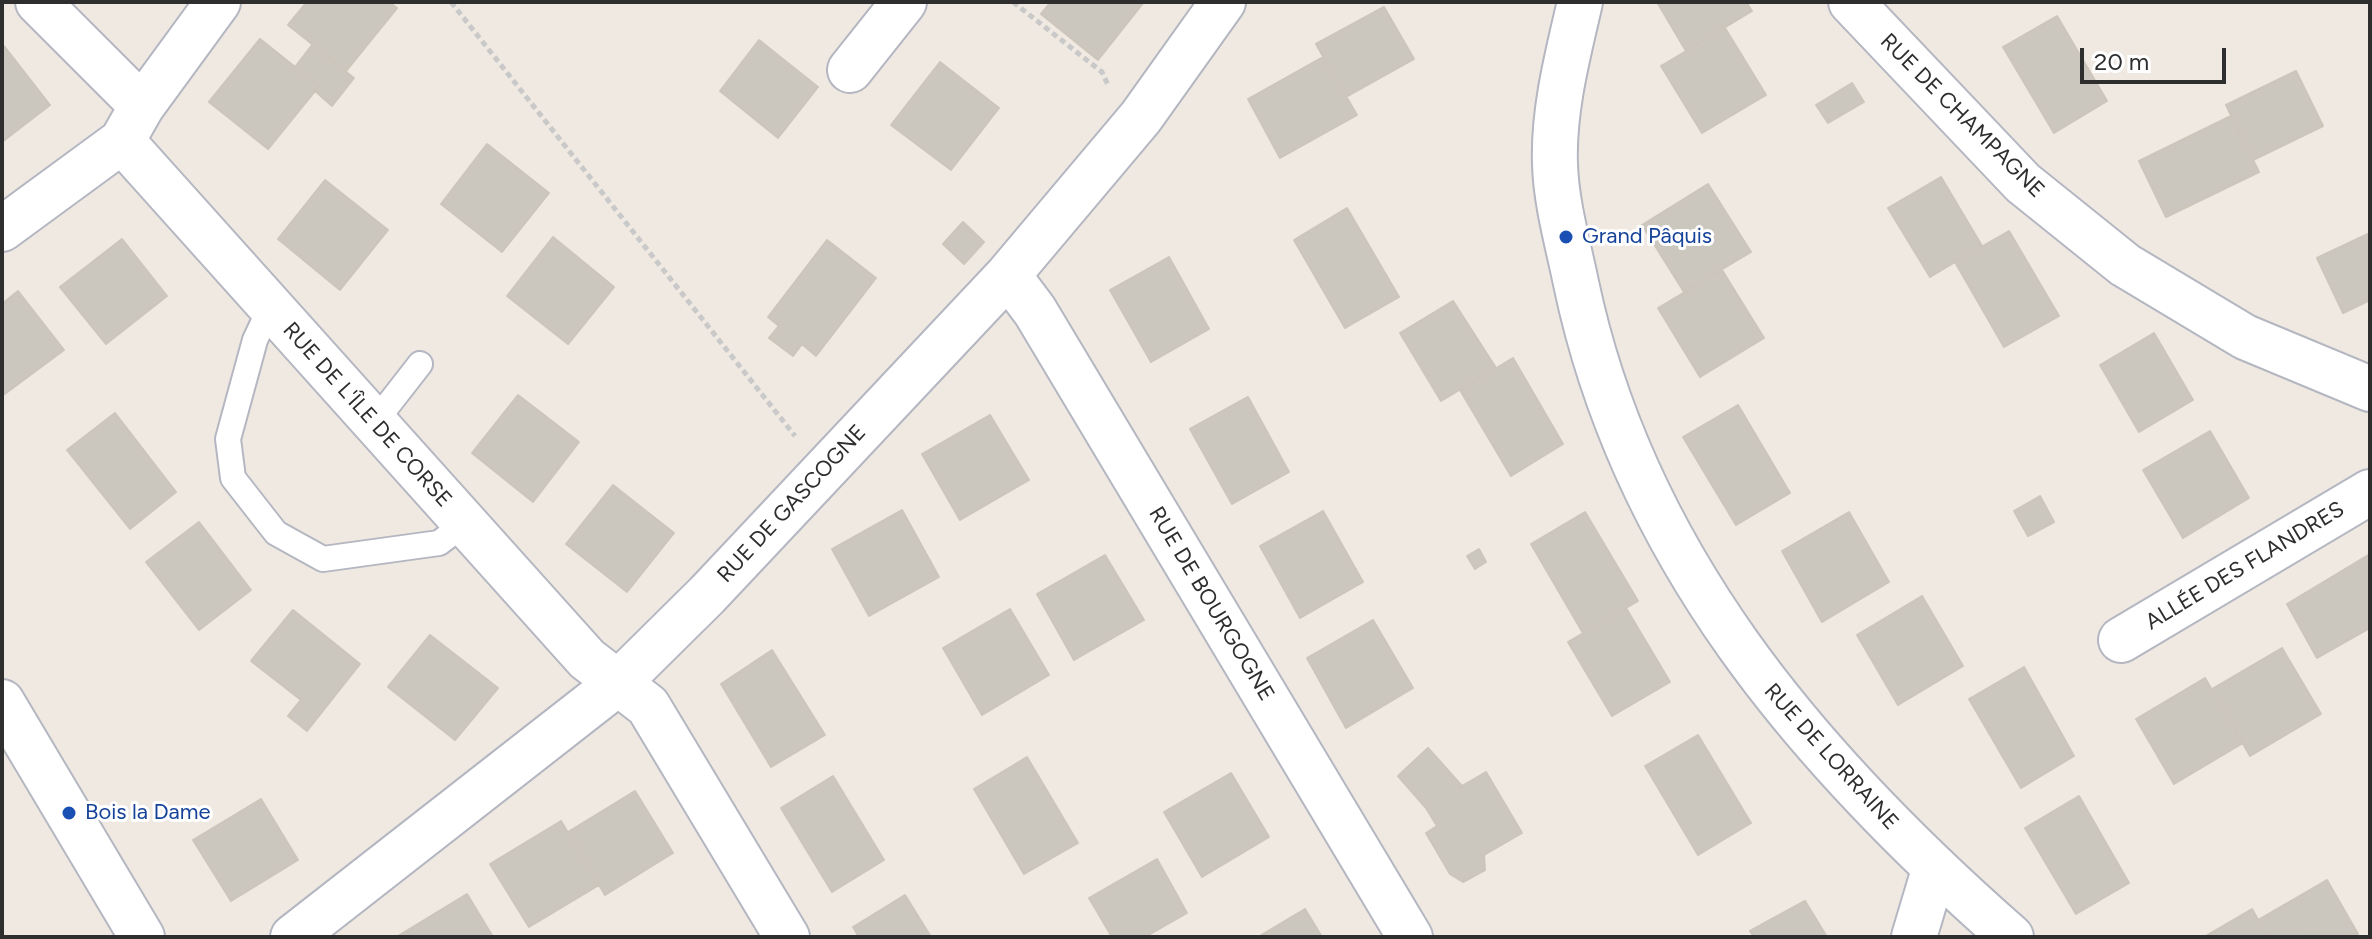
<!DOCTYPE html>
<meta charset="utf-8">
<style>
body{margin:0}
#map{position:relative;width:2372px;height:939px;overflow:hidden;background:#efe9e1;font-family:Figtree,sans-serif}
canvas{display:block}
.frame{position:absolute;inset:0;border:4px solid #2e2e2e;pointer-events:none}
.scale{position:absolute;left:2080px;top:48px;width:146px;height:36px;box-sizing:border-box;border:4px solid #2e2e2e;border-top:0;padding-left:10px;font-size:24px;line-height:28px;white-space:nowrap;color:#2e2e2e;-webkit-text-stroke:6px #fff;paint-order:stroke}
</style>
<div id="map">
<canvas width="2372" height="939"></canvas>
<div class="frame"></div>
<div class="scale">20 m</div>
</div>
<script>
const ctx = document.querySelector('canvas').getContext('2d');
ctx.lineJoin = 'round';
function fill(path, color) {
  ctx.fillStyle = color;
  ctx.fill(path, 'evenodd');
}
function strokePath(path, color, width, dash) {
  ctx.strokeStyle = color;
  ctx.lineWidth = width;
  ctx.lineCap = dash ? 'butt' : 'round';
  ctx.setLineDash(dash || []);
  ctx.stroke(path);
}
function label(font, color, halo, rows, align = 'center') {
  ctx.font = font + ' Figtree,sans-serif';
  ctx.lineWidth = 6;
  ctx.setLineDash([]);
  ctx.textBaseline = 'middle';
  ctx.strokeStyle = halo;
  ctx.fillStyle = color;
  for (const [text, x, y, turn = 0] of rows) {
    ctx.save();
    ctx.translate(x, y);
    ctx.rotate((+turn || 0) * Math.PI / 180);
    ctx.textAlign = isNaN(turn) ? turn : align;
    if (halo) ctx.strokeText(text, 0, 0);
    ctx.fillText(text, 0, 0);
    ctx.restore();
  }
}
const building = new Path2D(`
 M307,2H389L397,8L346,71L288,25Z
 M1051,2H1144L1098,60L1041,14Z
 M1657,2H1746L1752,11L1686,51Z
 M1384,7L1414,59L1346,97L1316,44Z
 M2057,16L2107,101L2054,133L2003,47Z
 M1725,28L1766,95L1702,133L1661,66Z
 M260,39L319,86L268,149L209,102Z
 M759,40L818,87L778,138L720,91Z
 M312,45L354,78L332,106L315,91L319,86L295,67Z
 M4,46L50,105L2,142V47Z
 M1323,57L1357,115L1280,158L1248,99Z
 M940,62L999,108L951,170L891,125Z
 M2296,71L2323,126L2253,160L2226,105Z
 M1852,83L1864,102L1828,123L1816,105Z
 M2231,116L2259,172L2166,217L2139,161Z
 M487,144L549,193L502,252L441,204Z
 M1941,177L1982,246L1930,277L1888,208Z
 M325,180L388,230L340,290L278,239Z
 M1708,184L1751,252L1684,292L1642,225Z
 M1347,208L1399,297L1345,328L1294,240Z
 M963,222L984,242L964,264L943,244Z
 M2009,231L2059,316L2004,347L1955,262Z
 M2370,233V300L2343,313L2317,258Z
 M553,237L614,287L568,344L507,296Z
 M122,239L167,296L106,344L60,287Z
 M827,240L876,278L816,356L802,344L793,356L769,338L779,326L768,317Z
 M1169,257L1209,329L1151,362L1110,290Z
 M1722,270L1764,338L1700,377L1658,308Z
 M18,291L64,350L2,396V304Z
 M1453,301L1496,368L1441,401L1400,333Z
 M2154,333L2193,400L2139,432L2100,365Z
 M1513,358L1563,444L1511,476L1460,390Z
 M518,395L579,442L533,502L472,453Z
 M1248,397L1289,472L1232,504L1190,429Z
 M1738,405L1790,493L1736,525L1683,437Z
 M115,413L176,492L130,529L67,450Z
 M990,415L1029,480L960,520L922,454Z
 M2210,431L2249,498L2183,538L2143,470Z
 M613,485L674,533L627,592L566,544Z
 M2040,496L2054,522L2028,536L2014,511Z
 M902,510L939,577L869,616L832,549Z
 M1323,511L1363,582L1300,618L1260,546Z
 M1585,512L1638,601L1583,633L1531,544Z
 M1849,512L1889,582L1822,622L1782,551Z
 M199,522L251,590L199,630L146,562Z
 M1479,549L1486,562L1475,569L1467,556Z
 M2370,554V628L2317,658L2287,604Z
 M1105,555L1144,620L1074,660L1037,594Z
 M1922,596L1963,666L1898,705L1857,635Z
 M1626,608L1670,682L1612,716L1568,642Z
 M1010,609L1049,675L982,715L943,648Z
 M293,610L360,664L307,731L288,716L301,700L251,661Z
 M1373,620L1413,688L1346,728L1307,658Z
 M430,635L498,688L455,740L388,687Z
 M2282,648L2321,714L2250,756L2212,689Z
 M772,650L825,735L771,767L721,684Z
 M2024,667L2074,756L2021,788L1969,699Z
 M2205,678L2243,743L2174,784L2136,719Z
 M1698,735L1751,823L1698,855L1645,766Z
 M1428,748L1462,786L1486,772L1522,833L1484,855L1485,870L1463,882L1450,874L1426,833L1437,826L1426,808L1398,776Z
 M1027,757L1078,843L1024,874L974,789Z
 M1231,773L1269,837L1202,877L1164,812Z
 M833,776L884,860L832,892L781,808Z
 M635,791L673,853L605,895L568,832Z
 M2079,796L2129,883L2076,914L2025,828Z
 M261,799L298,860L231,901L193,840Z
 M561,821L599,885L529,927L490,864Z
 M1157,859L1187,913L1145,937H1112L1089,898Z
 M2327,880L2358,934L2268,937L2258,920Z
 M467,894L493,937L398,936Z
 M905,895L931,937H859L853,927Z
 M1805,901L1827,937H1754L1750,931Z
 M1305,909L1322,937H1258Z
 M2252,909L2268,937H2204Z`);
fill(building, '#cbc7bf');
strokePath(building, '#cbc5ba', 2);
const lane = new Path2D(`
 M271,306L255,340L228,439L233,478L276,533L323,559L439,543L464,524
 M374,423L420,364`);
const street = new Path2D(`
 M38,2L142,106
 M1580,2C1568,54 1553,110 1555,164C1556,203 1568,244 1576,283C1633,555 1807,758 2011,937
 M1851,2L2023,183L2125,265L2245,337L2370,389
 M850,70L904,2
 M122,141L587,659L648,706L787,937
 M2,229L122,141L142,106L218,2
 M1008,275L1035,311L1410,937
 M2121,640L2370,492
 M2,702L142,937
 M293,937L618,683L707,595L1008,275L1141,117L1223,2
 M1914,937L1934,870`);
strokePath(lane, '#b4b7c1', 28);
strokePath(street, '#b4b7c1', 48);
strokePath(new Path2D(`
 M451,2L795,436
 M1013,2L1102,72L1108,85`), '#c9c9c9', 5, [6, 4]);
strokePath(lane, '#fff', 24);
strokePath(street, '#fff', 44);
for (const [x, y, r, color] of [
 [1566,237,8,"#1a4fb4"],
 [69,813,8,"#1a4fb4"]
]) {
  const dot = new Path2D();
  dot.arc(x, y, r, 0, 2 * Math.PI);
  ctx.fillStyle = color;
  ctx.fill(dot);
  strokePath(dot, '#fff', 3);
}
label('22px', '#2e2e2e', '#fff', [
 ["RUE DE CHAMPAGNE",1962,116,45],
 ["RUE DE L'ÎLE DE CORSE",367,415,48],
 ["RUE DE GASCOGNE",792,504,-47],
 ["ALLÉE DES FLANDRES",2245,566,-31],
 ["RUE DE BOURGOGNE",1211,604,59],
 ["RUE DE LORRAINE",1831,757,48]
]);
label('22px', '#164399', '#fff', [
 ["Grand Pâquis",1582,237],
 ["Bois la Dame",85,813]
], 'left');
</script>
